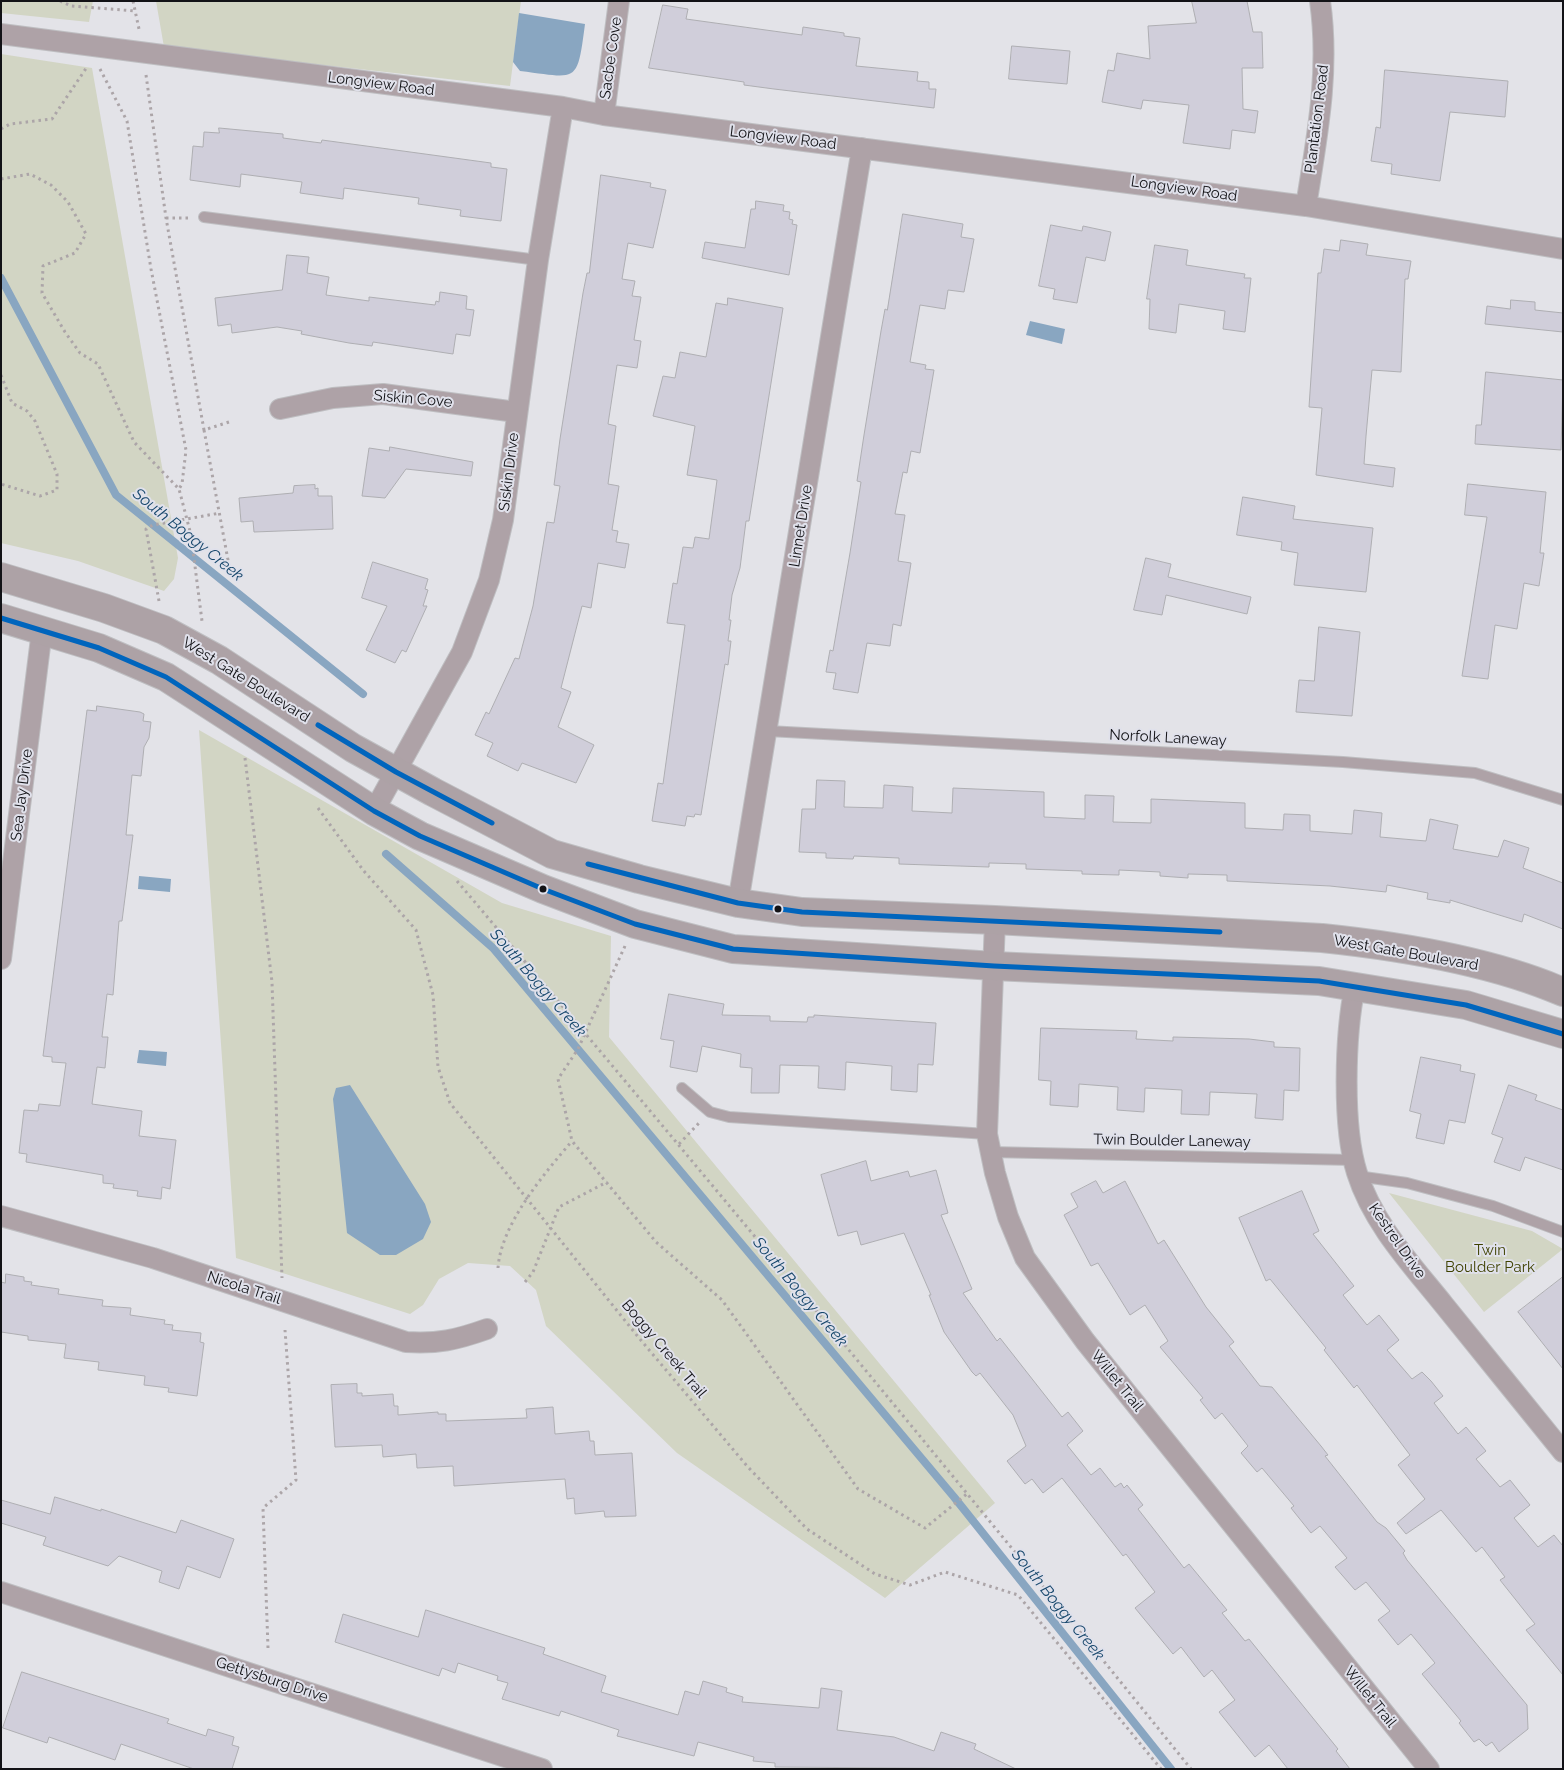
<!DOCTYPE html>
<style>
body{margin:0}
#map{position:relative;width:1564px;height:1770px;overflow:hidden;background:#e3e3e8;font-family:Raleway,sans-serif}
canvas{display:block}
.frame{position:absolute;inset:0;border:2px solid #121216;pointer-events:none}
</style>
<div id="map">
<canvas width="1564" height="1770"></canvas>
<div class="frame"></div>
</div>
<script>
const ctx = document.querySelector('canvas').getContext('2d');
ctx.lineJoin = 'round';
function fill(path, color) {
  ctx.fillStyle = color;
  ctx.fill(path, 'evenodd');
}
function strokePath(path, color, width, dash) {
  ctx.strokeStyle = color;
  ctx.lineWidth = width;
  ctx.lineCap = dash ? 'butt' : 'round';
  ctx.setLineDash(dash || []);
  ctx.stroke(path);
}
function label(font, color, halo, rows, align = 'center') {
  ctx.font = font + ' Raleway,sans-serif';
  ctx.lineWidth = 4;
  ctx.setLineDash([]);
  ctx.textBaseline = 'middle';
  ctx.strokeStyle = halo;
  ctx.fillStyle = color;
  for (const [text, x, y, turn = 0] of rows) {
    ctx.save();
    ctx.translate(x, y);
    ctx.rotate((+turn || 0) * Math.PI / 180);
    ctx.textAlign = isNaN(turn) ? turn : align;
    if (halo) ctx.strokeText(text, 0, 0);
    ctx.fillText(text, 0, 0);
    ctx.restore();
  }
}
fill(new Path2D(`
 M1,1H93L89,22L1,13Z
 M156,1H521L510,86L164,47Z
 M1,54L92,68L178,558L174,579L164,591L78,561L1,543Z
 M199,730L502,903L611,936L609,1037L995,1503L885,1598L677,1453L546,1326L536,1290L510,1266L468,1263L439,1279L423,1305L410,1314L236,1258Z
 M1389,1193L1532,1231L1563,1249L1484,1312Z`), '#d2d5c4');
fill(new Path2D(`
 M519,13L585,24C577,85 578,78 520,71L513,62Z
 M1030,321L1065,329L1062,344L1026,335Z
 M139,876L171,879L170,892L138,889Z
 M139,1050L167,1052L166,1066L137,1063Z
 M350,1085L425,1204L431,1222L423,1239L396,1255H380L347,1233L333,1099L336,1088Z`), '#89a6c1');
strokePath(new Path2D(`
 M1,278L116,495L363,694
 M386,854L493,948L954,1497L1171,1769`), '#89a6c1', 8);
const building = new Path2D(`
 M1192,1H1247L1253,32H1262L1263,68H1242L1243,109L1258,111L1255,133L1232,130L1230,149L1183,143L1189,105L1143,100L1141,109L1102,102L1108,70L1114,71L1117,53L1150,59L1148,26L1196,23Z
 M663,5L688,9L686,19L802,35L803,27L844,33V36L860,38L856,66L918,72L917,81L929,82V89H936L934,108L774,89L744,85V82L649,68Z
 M1012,46L1070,51L1067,84L1009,79Z
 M1385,70L1508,81L1505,117L1450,112L1440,181L1391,174L1392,164L1371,161L1376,127L1380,128Z
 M219,128L283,134V138L321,143L322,140L491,163V167L507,169L501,221L460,216L461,210L418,204L419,198L344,188L343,199L300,193L302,182L241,174L240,187L190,180L193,146L203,147L204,132L219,133Z
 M601,175L651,183L650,187L666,190L653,248L628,243L622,279L635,281L632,296L641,297L634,340L641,341L637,368L617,365L608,424L616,426L608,484L619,486L612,530L618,531L616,542L629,544L625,568L598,563L591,608L582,606L561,688L571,692L558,727L594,745L576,783L522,763L518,771L487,756L493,743L475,735L486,712L489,714L515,658L519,659L533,606L547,522L554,523L560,486L554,485L560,439L583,293L587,273H589Z
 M756,201L784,205L783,211L790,212L789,219L793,220L792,224L797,225L789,275L702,258L705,242L745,248L751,209H755Z
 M903,214L963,224L961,237L974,239L964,292L948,290L945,309L920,305L910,362L926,365L925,369L934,370L920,453L911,451L907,473L903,472L895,514L905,515L898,561L911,563L901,626L893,624L890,646L867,643L858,693L833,689L836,673L826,672L830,650L833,651L850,553L861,482L857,481L864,435L881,331L885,309L887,310Z
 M1051,225L1082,231L1083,226L1111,232L1105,261L1086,257L1077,303L1053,299L1055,289L1039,286Z
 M1341,240L1368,244L1366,255L1411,261L1408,279H1405L1401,372L1372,370L1366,436L1364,464L1395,468L1393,487L1316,475L1322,408L1309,407L1318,273H1321L1324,249L1339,251Z
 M1155,245L1188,250L1186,265L1245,274L1244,278H1251L1245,332L1223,329L1225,311L1179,304L1176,333L1149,329L1150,299H1147Z
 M287,255L309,257L307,273L329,277L326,295L369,301V297L435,305L436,301L439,302L440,292L467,296L466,309L474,310L470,336L456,334L453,354L373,342L372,346L349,343L301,334L302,331L277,327L232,333L231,324L218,326L215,298L282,290Z
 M728,298L783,308L749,521H746L740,568L732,595L729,620H731L728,641H731L728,665L725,664L701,815L695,814L694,817L687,816L685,826L652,821L658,783L663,784L685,625L667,623L673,583L677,584L683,547L693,548L695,537L709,539L717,480L687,475L695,426L653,416L663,376L675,378L680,352L706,357L716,303L727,305Z
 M1511,300L1535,302V310L1563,313V332L1485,324L1487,306L1510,309Z
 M1486,372L1563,380L1561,450L1475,444L1476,425H1481Z
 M390,447L473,462L471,476L406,469L385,498L362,496L369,448L389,451Z
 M1468,484L1546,492L1540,553H1544L1539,586L1524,583L1517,629L1495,625L1488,679L1462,676L1487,517L1465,515Z
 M315,485V489L318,488V496H332L333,529L254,532L253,521L241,522L239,498L293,493L294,486Z
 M1243,497L1295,506L1293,519L1373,528L1366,592L1294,585L1298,553L1281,550L1282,542L1237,535Z
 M1146,558L1171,564L1168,577L1251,597L1247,614L1166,595L1162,615L1134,610Z
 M373,562L428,579L425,589L428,590L423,606H427L406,652L402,650L395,663L366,650L387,606L362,598Z
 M1319,627L1360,632L1352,716L1296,712L1299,680L1314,681Z
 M97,706L140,712L144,714L143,721L151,722L149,738L144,747L141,776L132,775L126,835H133L122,921H119L113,995L107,994L102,1037H108L105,1068L97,1067L92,1104L142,1111L139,1136L176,1140L170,1189L162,1187L161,1199L137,1196L138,1191L113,1188L114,1184L103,1183V1175L26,1162L27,1154L19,1153L24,1110L38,1111L39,1104L60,1106L66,1063L52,1062V1057L43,1056L87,710L96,711Z
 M817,780L845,781L844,807L883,808L884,785L913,787L912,811L952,813L953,788L1044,792V817L1085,819V795L1114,796L1113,822L1151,823V799L1245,803V828L1283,830L1284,814L1310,815V831L1352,834L1354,810L1382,813L1380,837L1426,841L1430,819L1458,825L1453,849L1498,857L1504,840L1529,848L1523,868L1563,883V929L1524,914L1522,922L1450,900V903L1427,899L1428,893L1387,885L1386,892L1330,886L1227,881V875L1188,874V878L1160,876V872L1119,870V875L1082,874V871L1026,869V864L989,863V867L899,864V858L854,856L853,859L826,858V853L799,852L802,809H815Z
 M669,994L724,1004L722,1015L770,1016V1021L807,1022L808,1017H814V1015L936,1023L933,1065L918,1064L917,1092L891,1090L892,1066L846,1062L845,1090L818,1088L819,1066L780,1065L779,1093H751L752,1068L740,1067L741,1054L702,1046L697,1072L670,1067L674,1041L661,1039Z
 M1041,1028L1137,1031L1136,1039L1173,1041V1037L1249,1039L1274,1042V1047L1300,1048L1299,1091L1284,1090L1283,1120L1255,1118L1257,1094L1210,1092L1209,1115L1181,1114L1182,1090L1145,1088L1144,1112L1117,1110L1118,1087L1079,1084L1078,1107L1050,1105L1051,1081L1039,1080Z
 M1421,1057L1461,1065L1460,1071L1475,1074L1465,1123L1449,1120L1444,1144L1416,1138L1421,1114L1410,1111Z
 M1509,1085L1537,1095L1535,1100L1563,1110V1170L1525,1157L1520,1171L1494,1162L1503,1138L1492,1134Z
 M866,1161L871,1181L908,1171L910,1177L936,1170L948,1213L941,1215L972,1289L963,1293L997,1341L1000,1338L1062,1417L1068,1412L1083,1431L1067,1445L1091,1475L1100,1468L1115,1487L1121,1483L1124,1488L1127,1485L1143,1505L1138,1509L1184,1568L1189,1564L1227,1610L1222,1613L1245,1641L1249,1639L1338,1749L1336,1751L1350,1769H1288L1269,1745L1255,1757L1219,1712L1235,1700L1212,1670L1204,1677L1181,1647L1173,1654L1135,1608L1155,1592L1126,1554L1123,1556L1062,1478L1043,1493L1032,1479L1025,1484L1007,1461L1026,1446L1013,1415L980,1373L976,1376L972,1372L944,1332L929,1295H931L904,1233L861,1245L857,1231L838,1236L821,1175Z
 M1096,1181L1103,1193L1125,1181L1158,1244L1164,1240L1206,1307L1234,1342L1229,1346L1260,1386L1272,1387L1321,1446L1328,1455L1325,1456L1377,1522L1386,1528L1405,1551L1403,1553L1407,1560L1527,1705L1528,1729L1499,1752L1492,1742L1486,1746L1479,1739L1474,1742L1459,1723L1461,1721L1422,1674L1435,1663L1411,1634L1398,1645L1378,1620L1390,1611L1366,1582L1355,1590L1335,1567L1347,1558L1320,1526L1311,1533L1291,1508L1294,1506L1262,1468L1257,1472L1241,1453L1248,1446L1222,1413L1215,1419L1200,1400L1203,1398L1160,1347L1168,1341L1145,1305L1130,1315L1098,1263L1091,1266L1064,1215L1078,1207L1071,1194Z
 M1302,1191L1319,1231L1313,1234L1354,1286L1343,1295L1367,1325L1379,1315L1399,1340L1387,1350L1412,1379L1422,1372L1431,1381L1443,1396L1434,1403L1458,1434L1466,1427L1486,1451L1476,1459L1500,1487L1510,1480L1530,1505L1514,1518L1538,1547L1554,1535L1563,1546V1675L1526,1630L1535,1624L1500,1580L1505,1577L1482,1547L1476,1552L1441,1510L1406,1534L1397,1523L1425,1499L1398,1465L1410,1455L1357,1385L1354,1388L1324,1350L1326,1348L1270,1279L1266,1281L1239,1218Z
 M6,1274L24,1277V1281L32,1282L31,1285L59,1289L58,1294L103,1300L102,1306L131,1308L130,1315L165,1320L164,1324L173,1325L172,1330L201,1333L200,1342L204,1343L197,1396L168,1392L169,1388L144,1385L145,1376L98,1370L99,1362L64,1358L66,1344L28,1340V1336L1,1332V1282L5,1283Z
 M1563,1277V1369L1518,1312Z
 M357,1384V1393H362V1396L393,1394L394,1406H398V1415L438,1412V1414H446V1421L527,1418L526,1409L553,1407L555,1434L589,1431L590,1441H594L595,1455L632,1453L636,1516L605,1517L604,1511L575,1514L574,1498L567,1499L565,1479L454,1486L453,1466L417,1468L416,1454L383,1457L382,1445L335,1447L331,1385Z
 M55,1497L101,1511V1509L176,1533L181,1520L234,1539L220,1578L187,1566L179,1589L159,1582L162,1571L119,1556L108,1566L43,1545L46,1537L1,1523V1500L50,1514Z
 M426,1610L545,1648L543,1654L606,1676L601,1692L678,1715L685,1691L699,1695L703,1681L727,1688L726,1692L743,1697L742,1702L819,1708L821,1688L842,1691L837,1730L894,1737L934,1751L941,1732L976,1744L974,1749L1016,1769L775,1767V1763L753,1761L754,1757L698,1742L694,1756L617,1736L619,1730L561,1711L559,1716L502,1699L508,1683L497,1680L498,1676L458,1663L455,1673L442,1668L439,1676L335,1642L343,1614L418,1637Z
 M22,1672L169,1719L167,1723L206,1736L208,1729L234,1737L232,1745L239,1747L232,1769H194L121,1744L115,1760L49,1737L47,1743L3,1728Z`);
fill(building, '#d0ceda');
strokePath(building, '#aeaeb2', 1);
const service = new Path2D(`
 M204,217L538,260
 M768,731L1343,762L1475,773L1563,800
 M682,1088L710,1112L729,1117L987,1134
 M990,1152L1353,1160
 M1357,1176L1407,1183L1493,1206L1563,1232`);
const minor = new Path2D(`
 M1,34L563,107L604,115L1306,206L1563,249
 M604,115L619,1
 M1306,206C1317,137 1330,71 1320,1
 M280,409L333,398L383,394L516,412
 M374,811L462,652L489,580L503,520L538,260L563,107
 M738,903L862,148
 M995,920L987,1134L995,1173L1008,1217L1025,1258L1085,1341L1429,1769
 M1,959L42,630
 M1355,986C1345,1034 1342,1126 1357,1173C1373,1224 1412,1265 1444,1305C1484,1354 1523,1403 1563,1452
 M1,1216L153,1258L406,1342C438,1344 456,1340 487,1329
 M1,1592L542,1769`);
const secondary = new Path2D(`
 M1,577L104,608L164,630L219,660L353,748L433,792L552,854L639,879L738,903L802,912L995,920L1322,938C1399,946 1491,961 1563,992
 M1,618L99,648L166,677L374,811L420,836L543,889L635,924L733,949L994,966L1319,981L1466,1005L1563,1034`);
strokePath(service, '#bebec1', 12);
strokePath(minor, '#bebec1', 22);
strokePath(secondary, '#bebec1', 30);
strokePath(new Path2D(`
 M60,1L71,6L135,11
 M133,1L139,29
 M100,69L127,121L151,269L186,450L182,484L179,489
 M146,75L166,218L204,430L232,421
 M1,129L10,124L52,119L87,67
 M1,179L30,174L51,185L68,202L86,234L75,253L43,266L42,293L65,332L80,353L98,364L134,442L179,489L191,535L202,621
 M166,218H188
 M1,375L12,403L27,411L35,421L57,474V490L40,496L1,484
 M204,430L230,571
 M159,601L146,529L153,525L220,513
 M245,758L272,982L282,1278
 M318,808L363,870L416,930L433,995L438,1067L450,1103L639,1338L747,1466L807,1529L875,1574L910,1585L945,1572L1018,1595L1161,1769
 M457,881C705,1175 950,1470 1191,1769
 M625,946L578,1049L558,1079L572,1141L656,1242L722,1300L858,1489L925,1528L968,1493
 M679,1144L699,1123
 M498,1268C501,1224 544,1174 572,1141
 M525,1282L533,1272L559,1207L607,1182
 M268,1648L263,1508L296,1480L285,1330`), '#aca5a8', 3, [2.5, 4]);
strokePath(service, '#aea2a7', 10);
strokePath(minor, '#aea2a7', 20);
strokePath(secondary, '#ada2a6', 28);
strokePath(new Path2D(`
 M1,618L99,648L166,677L374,811L420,836L543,889L635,924L733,949L994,966L1319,981L1466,1005L1563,1034
 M318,725L396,772L492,823
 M588,864L738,903L802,912L1220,932`), '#0065bd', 5);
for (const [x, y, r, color] of [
 [543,889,4.5,"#121216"],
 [778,909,4.5,"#121216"]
]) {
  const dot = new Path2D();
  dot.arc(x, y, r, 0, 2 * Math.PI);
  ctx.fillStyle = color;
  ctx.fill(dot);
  strokePath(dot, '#e0e1eb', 2);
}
label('15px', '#121216', '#e0e1eb', [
 ["Sacbe Cove",611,58,-82],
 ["Longview Road",381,84,7],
 ["Plantation Road",1317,119,-83],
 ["Longview Road",783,138,7],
 ["Longview Road",1184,189,8],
 ["Siskin Cove",413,399,5],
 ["Siskin Drive",509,472,-83],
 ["Linnet Drive",801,526,-81],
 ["West Gate Boulevard",246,680,32],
 ["Norfolk Laneway",1168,738,3],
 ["Sea Jay Drive",22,795,-83],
 ["West Gate Boulevard",1406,953,10],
 ["Twin Boulder Laneway",1172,1141,1],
 ["Kestrel Drive",1397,1241,55],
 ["Nicola Trail",244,1288,18],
 ["Boggy Creek Trail",664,1349,50],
 ["Willet Trail",1117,1381,51],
 ["Gettysburg Drive",272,1680,18],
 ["Willet Trail",1370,1697,51]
]);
label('15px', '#3f4200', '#e0e1eb', [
 ["Twin",1490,1250],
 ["Boulder Park",1490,1267]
]);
label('italic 16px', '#15466b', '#e0e1eb', [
 ["South Boggy Creek",188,535,39],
 ["South Boggy Creek",538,983,49],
 ["South Boggy Creek",800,1292,50],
 ["South Boggy Creek",1058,1605,51]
]);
</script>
